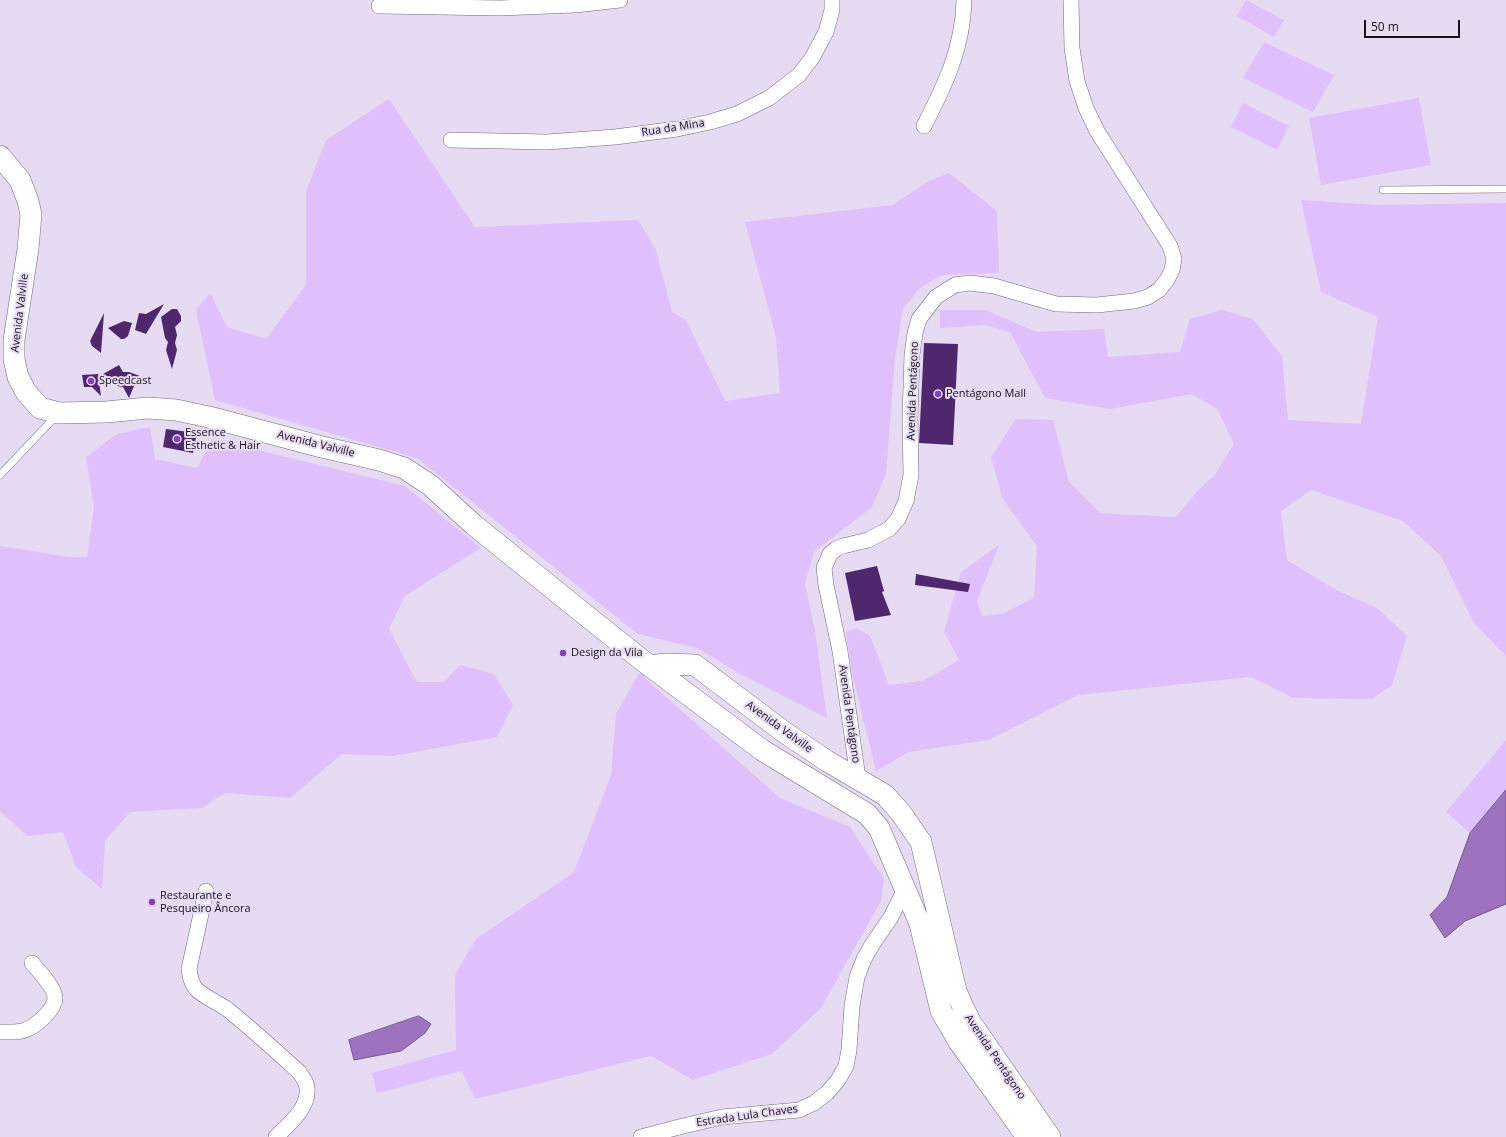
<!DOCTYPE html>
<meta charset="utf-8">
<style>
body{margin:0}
#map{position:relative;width:1506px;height:1137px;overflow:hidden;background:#e7dbf3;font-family:"Open Sans",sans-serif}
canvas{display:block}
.scale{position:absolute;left:1364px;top:20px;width:96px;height:18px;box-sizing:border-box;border:2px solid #151119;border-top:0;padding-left:5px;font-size:12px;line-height:14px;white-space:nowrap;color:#151119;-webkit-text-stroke:3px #e7dbf3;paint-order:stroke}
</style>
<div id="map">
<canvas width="1506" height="1137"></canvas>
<div class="scale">50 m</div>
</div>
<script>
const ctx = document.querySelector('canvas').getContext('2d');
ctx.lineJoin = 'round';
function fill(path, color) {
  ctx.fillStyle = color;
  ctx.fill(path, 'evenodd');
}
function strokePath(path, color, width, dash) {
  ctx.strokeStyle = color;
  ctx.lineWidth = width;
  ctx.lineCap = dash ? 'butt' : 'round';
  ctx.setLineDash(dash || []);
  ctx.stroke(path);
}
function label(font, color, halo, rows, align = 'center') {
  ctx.font = font + ' "Open Sans",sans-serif';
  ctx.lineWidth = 4;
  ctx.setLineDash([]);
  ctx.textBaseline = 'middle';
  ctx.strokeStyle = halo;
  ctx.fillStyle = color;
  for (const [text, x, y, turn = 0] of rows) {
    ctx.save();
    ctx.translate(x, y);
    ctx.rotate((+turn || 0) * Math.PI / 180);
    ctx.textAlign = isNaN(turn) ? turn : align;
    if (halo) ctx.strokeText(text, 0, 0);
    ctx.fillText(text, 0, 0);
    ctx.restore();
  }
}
fill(new Path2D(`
 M1246,0L1284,20L1274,37L1237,16Z
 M1264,42L1334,75L1313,112L1243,78Z
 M1419,98L1431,165L1321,185L1309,118Z
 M389,99L475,227L638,220L656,250L672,312L686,320L725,401L780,393L776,337L745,222L893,205L927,182L949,173L997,211L999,273L942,275L920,288L903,309L895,358L886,474L872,507L814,552L805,584L815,631L827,718L742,675L697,648L638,634L417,458L215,400L196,310L210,293L227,327L266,339L306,285V191L326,140Z
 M1243,103L1289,126L1277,150L1231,127Z
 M1301,200L1377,205L1506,203V656L1474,623L1441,556L1403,521L1311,490L1281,511L1287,560L1336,590L1377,608L1407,636L1392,685L1372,699L1293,698L1251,677L1078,695L989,740L909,752L876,771L852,673L846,632L856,628L870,636L889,685L913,682L924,680L959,660L944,632L961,572L999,545L977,601L982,616L1002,614L1034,598L1037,546L1024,529L1002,497L991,457L1016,419L1053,420L1069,482L1100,513L1176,517L1199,489L1214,476L1234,444L1217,409L1192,394L1110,409L1045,398L1010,332L985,325L940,328V310H986L1036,332L1104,329L1108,357L1180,352L1190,319L1222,310L1253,319L1282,356L1288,420L1361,424L1378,317L1321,292Z
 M150,427L155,459L197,468L213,439L405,486L481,548L405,596L389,629L417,682H444L460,665L494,674L513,705L497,737L393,756L342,754L290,798L225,793L202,808L130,812L105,841L102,889L76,867L63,832L27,836L0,811V546L69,557H87L94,507L86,457L117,434Z
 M639,673L780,798L850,827L884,879L881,901L821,1008L772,1054L693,1080L651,1056L475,1099L462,1071L377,1093L372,1073L456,1050L455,975L476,939L574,872L611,775L616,714Z
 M1506,740V790L1470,833L1446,812Z`), '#dfbffc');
const water = new Path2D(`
 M1506,790V904L1465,921L1445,938L1430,915L1447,897L1470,833Z
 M419,1016L431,1024L425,1033L401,1051L354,1060L349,1040Z`);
fill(water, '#9d73bf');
strokePath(water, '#74568d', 1);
fill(new Path2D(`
 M164,304L146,334L135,330L139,313L146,314Z
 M172,309H177L181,316V321L175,327L177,335L175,343L177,350L172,369L166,350L168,342L165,338L161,317Z
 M104,313L101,353L92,346L90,341Z
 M124,321L132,323L128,336L124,339H121L108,328Z
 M924,343L958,344L953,445L919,443Z
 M119,365L123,372H129L140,376L141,381L139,384L134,386L129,398L123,387L117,386L103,374Z
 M98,374L101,396L92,387H84L82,375Z
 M166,429L197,433L193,453L163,447Z
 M877,566L884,591L882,592L891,615L855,621L845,573Z
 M916,574L970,584L968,592L915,585Z`), '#4f276c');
const service = new Path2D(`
 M1383,190L1506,189
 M0,475L56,416`);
const minor = new Path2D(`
 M379,6L500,8L575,5L620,0
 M924,126C945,85 963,48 964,0
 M451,140L547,142L615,137L677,129L710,122L737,114L769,98L799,75L812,58L826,32L832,10V0
 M858,778L840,651L826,585L824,568L830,554L836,549L843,546L868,540L889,529L898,519L906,501L911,475L910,418L912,355L915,333L919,319L936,297L955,285L970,283L994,286L1056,304L1097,305L1134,301L1148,297L1159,290L1167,280L1172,270L1174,259L1170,246L1097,131L1086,108L1077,81L1072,48L1071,0
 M206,891L189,969C190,976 191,983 196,989C204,997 217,1002 227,1009C252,1029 276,1051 299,1072C303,1078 307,1082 307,1089C309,1108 288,1125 276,1137
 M0,1032C8,1032 17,1033 25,1030C35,1027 56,1009 55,997C54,987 38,970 32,963
 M641,1137L683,1126L722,1117L799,1110L814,1103L827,1093L838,1080L846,1066L849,1050L852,1006L857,977L864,959L872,945L891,917L905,889`);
const secondary = new Path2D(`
 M0,156L20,180L28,201L31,214L28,249L14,340V359L18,377L26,392L40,408L59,413L106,412L148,408L176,410L209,417L322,447L379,460L404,468L430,485L474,525L583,613L642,660L762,750L867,814L879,828L920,924L941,1011L959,1042L1027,1137
 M649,666L666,664L695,665L784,732L827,761L885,795L901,813L921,842L956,991L963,1007L971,1023L1050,1137`);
strokePath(service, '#71667b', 8);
strokePath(minor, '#71667b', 16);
strokePath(secondary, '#71667b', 22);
strokePath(service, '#fff', 7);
strokePath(minor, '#fff', 15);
strokePath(secondary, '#fff', 21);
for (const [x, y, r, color] of [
 [91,381,4,"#8540b4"],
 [938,394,4,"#8540b4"],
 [177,439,4,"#8540b4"],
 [563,653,4,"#8540b4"],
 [152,902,4,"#8540b4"]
]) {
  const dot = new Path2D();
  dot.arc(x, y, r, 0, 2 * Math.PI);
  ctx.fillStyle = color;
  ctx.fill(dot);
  strokePath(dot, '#e7dbf3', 1.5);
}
label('11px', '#151119', '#e7dbf3', [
 ["Rua da Mina",673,128,-9],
 ["Avenida Valville",20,313,-83],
 ["Avenida Pentágono",913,391,-88],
 ["Avenida Valville",316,444,14],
 ["Avenida Pentágono",849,714,82],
 ["Avenida Valville",779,727,36],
 ["Avenida Pentágono",995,1057,56],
 ["Estrada Lula Chaves",747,1116,-8]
]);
label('11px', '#151119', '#e7dbf3', [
 ["Speedcast",99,381],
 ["Pentágono Mall",946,394],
 ["Essence",185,433],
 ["Esthetic & Hair",185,446],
 ["Design da Vila",571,653],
 ["Restaurante e",160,896],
 ["Pesqueiro Âncora",160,909]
], 'left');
</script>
